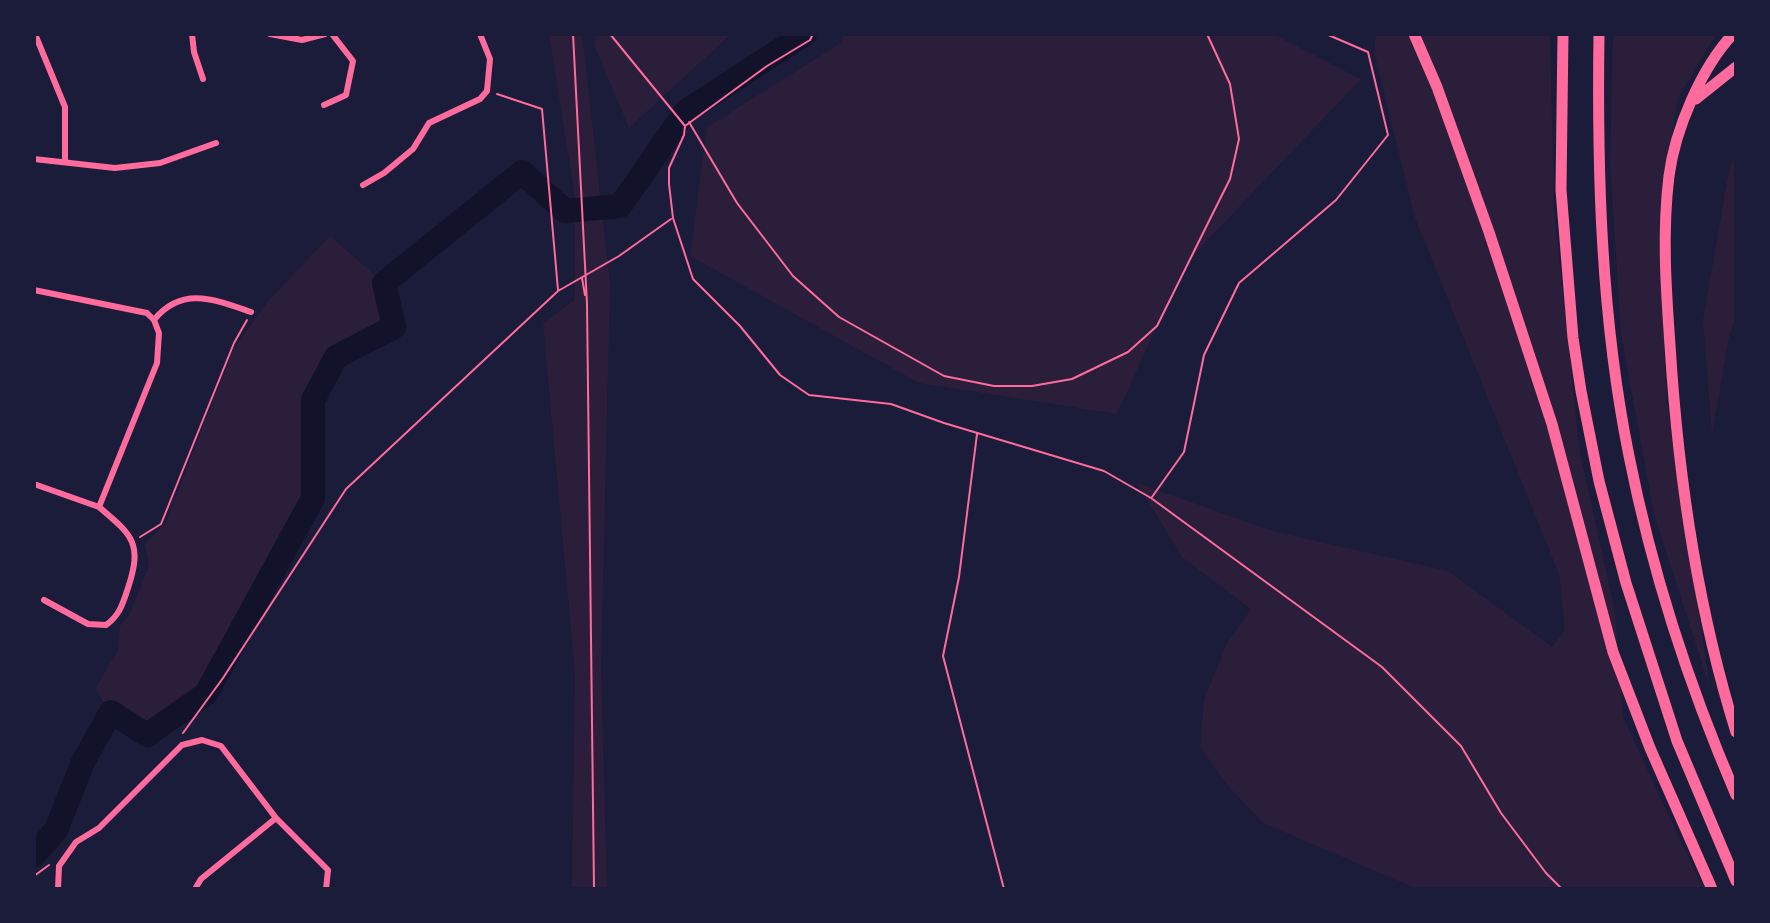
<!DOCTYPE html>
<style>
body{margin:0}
#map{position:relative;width:1770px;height:923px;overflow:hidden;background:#1b1b3a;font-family:Merriweather,serif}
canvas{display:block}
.frame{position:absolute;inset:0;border:36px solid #1b1b3a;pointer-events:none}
</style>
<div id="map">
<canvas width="1770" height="923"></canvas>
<div class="frame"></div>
</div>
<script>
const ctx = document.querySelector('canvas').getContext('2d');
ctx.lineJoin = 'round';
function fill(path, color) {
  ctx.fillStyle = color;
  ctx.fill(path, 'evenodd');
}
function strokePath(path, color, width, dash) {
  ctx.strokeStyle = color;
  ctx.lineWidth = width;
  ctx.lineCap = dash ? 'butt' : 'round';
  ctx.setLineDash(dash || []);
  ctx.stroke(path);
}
fill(new Path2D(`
 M549,34H582L610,283L601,669L607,889H572L575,673L543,324L575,299V197Z
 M597,34H731L629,128L594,45Z
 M845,34H1273L1361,79L1185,264L1117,414L919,383L690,256L707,127L841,43Z
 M1376,34H1550L1554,211L1580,453L1615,612L1623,717L1703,889H1417L1263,823L1228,786L1200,747L1204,700L1227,643L1251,609L1182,557L1137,483L1273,531L1448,571L1552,647L1565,630L1559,574L1415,218L1374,52Z
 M1613,34H1716L1678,98L1660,209L1666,398L1710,688L1654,514L1621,334L1610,163Z
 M1736,158V316L1729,337L1712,434L1703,320L1730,165Z
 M330,236L384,283L394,327L336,357L313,400V498L206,694L147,735L111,712L95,689L118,650L120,626L129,616L149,566L145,543L165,524L233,350L268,301Z`), '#2a1e3b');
strokePath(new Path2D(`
 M34,855L56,830L83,762L111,712L147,735L206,694L313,498V400L336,357L394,327L384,283L522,172L565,211L620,206L686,111L805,34`), '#12122b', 24);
strokePath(new Path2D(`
 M573,34L587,304L594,889
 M610,34L685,126L684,135L669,168V184L673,218L693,279L740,326L780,375L809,395L891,404L944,423L1104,471L1151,498L1382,667L1461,746L1501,813L1546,873L1562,889
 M497,94L542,109L558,290
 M689,122L737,203L793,276L839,317L944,376L994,386H1032L1072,379L1128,352L1157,326L1210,219L1230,179L1239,139L1230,84L1207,34
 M685,126L767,66L810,40L813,34
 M582,278L585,295
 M977,434L959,577L943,656L1004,889
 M1152,497L1184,452L1204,355L1239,283L1336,200L1388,135L1368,52L1326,34
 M140,537L161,524L234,343L247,320
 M183,733L223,678L346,489L558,291L619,256L671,219
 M34,876L49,865`), '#ff6b9d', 2);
strokePath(new Path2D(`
 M35,34L65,107V162
 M192,34L194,52L203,79
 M270,34L302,40L325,34
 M324,105L346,95L353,61L332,34
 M34,159L115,168L160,163L216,143
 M363,185L384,173L413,149L429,123L480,99L487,91L490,59L480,34
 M34,290L147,313L154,320L159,333L157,363L99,507L34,484
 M154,320C182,285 216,300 251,312
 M44,600L88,624L106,625C120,615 123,603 128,588C143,543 132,535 99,507
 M58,889L59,866L76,842L99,828L182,745L202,740L221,746L276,818L328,870L326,889
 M195,889L201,879L276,818`), '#ff6b9d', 6);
strokePath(new Path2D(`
 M1414,34L1437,87L1489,232L1552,424L1613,652L1650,748L1712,889
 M1563,34L1561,190L1573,338L1581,391L1599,481L1626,583L1677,741L1736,881
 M1599,34C1597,174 1601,318 1629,456C1652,572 1689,686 1736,795
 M1733,34C1701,68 1675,130 1669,176C1662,232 1666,289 1670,345C1678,475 1697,607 1736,732
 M1696,99L1736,67`), '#ff6b9d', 11);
</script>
